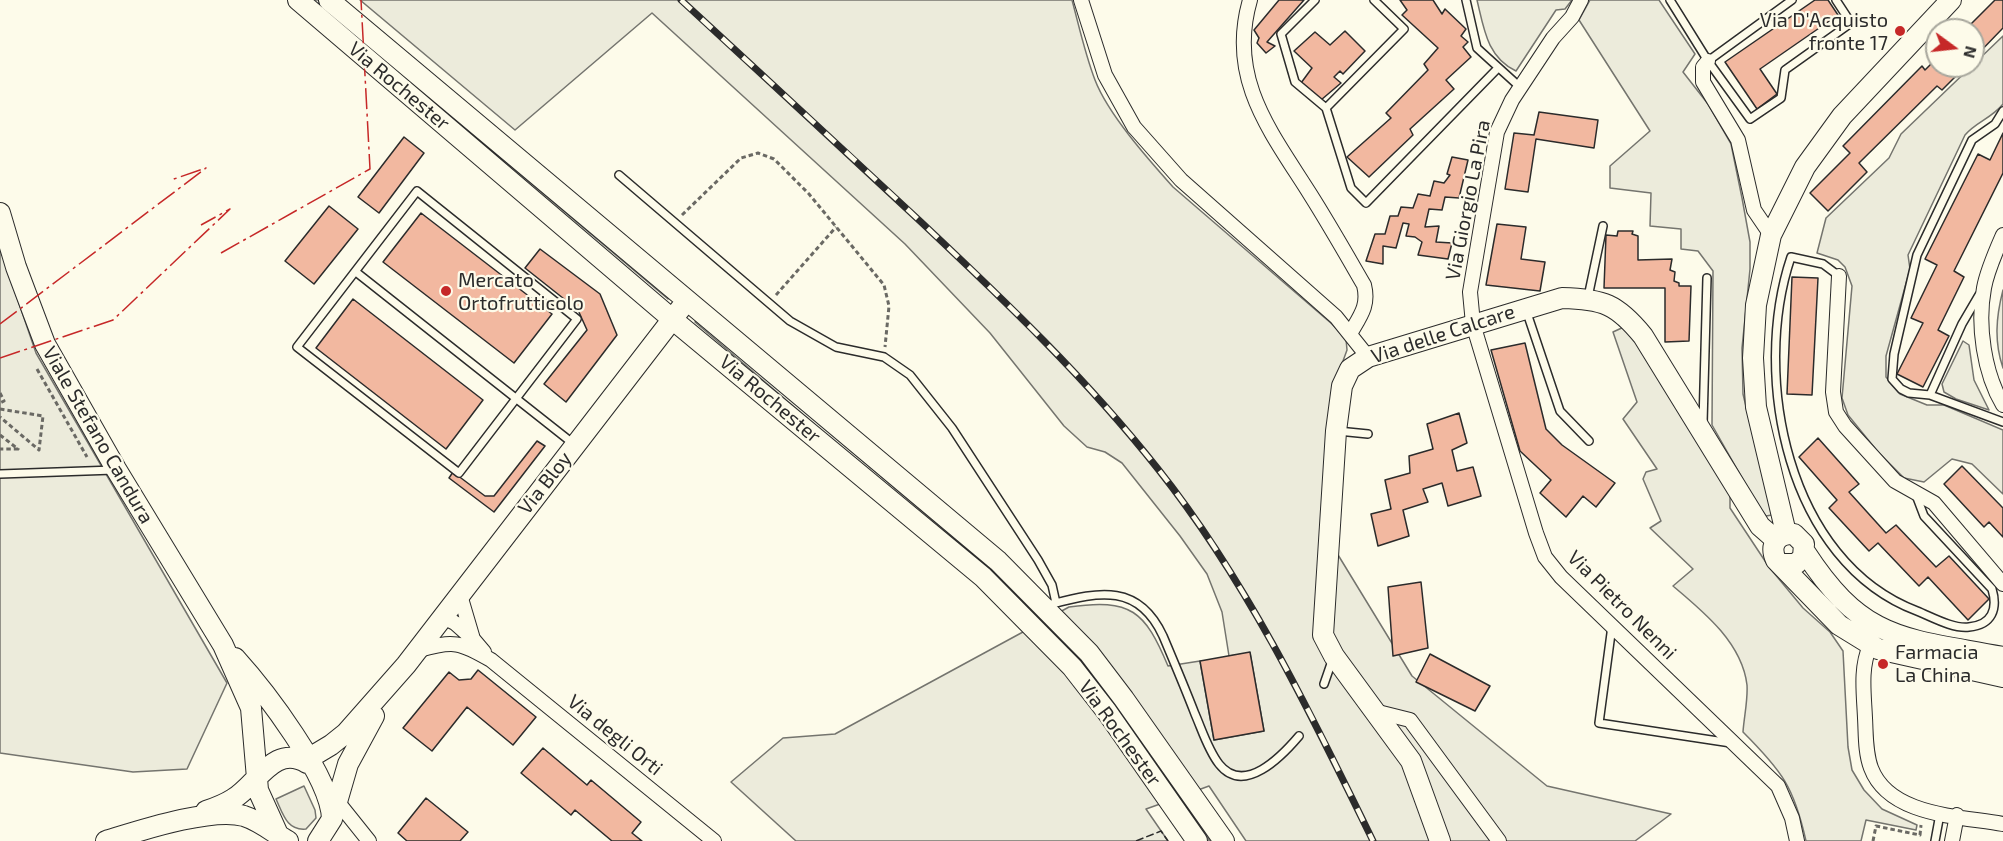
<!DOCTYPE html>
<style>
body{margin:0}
#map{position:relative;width:2003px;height:841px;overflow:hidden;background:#fdfbea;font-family:"Exo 2",sans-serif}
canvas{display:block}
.north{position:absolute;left:1925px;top:18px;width:60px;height:60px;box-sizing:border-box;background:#fdfbea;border:2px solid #a9a89e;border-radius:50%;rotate:105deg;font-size:16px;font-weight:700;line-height:24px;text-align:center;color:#2b2b2b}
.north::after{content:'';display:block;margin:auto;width:21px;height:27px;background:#c62828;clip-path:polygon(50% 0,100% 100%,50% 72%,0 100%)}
</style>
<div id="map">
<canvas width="2003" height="841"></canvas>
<div class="north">N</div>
</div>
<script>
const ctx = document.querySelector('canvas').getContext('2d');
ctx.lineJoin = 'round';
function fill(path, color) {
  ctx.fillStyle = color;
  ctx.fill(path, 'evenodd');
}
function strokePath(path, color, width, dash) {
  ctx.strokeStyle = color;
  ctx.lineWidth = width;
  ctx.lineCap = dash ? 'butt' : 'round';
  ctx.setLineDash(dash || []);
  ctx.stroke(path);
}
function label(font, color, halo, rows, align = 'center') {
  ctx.font = font + ' "Exo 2",sans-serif';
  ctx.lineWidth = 4.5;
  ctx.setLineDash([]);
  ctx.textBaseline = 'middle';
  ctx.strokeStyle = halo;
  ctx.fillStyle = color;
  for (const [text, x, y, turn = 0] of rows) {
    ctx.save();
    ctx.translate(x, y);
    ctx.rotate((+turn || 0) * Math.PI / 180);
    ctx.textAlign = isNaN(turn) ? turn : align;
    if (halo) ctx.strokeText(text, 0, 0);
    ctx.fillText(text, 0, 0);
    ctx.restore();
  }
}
const green = new Path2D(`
 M313,0H318L670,297L668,299Z
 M360,0H1072C1079,26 1085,54 1095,80C1108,114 1148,159 1173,187L1332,324L1346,339L1347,350L1335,383L1321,527L1412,676L1547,786L1671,814L1635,841H1246L1209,786L1179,797L1210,841H1207L1177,798L1146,809L1168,841H796L731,782L783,738L835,734L1069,607C1131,598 1145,611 1168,666L1200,661L1214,740L1264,731L1250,653L1229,656L1222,612L1207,574L1180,536L1122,463L1105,452L1087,447L1064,426L990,333L905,244L652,13L515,130Z
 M1477,0H1572L1565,9L1556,10L1516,71C1487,57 1484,29 1477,0Z
 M1590,0H1659L1695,54L1683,72L1708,104L1731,144L1742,198L1750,242V269L1742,348L1743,394L1772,515L1766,516L1758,506L1712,425L1713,271L1698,251L1681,249V229L1650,226L1651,193L1610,188V166L1650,131L1579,20Z
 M2003,36V104C1992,118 1976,122 1965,135L1908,255L1910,269L1886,356V377L1900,394L1927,405H1944L2003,430V494L1972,464L1952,459L1924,482L1904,478L1878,452L1848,415L1842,398L1852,286L1845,267L1838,260L1817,253L1826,218L1889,158L1901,134Z
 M0,248L36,353L227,683L187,769L133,772L0,753Z
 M2003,290V368C1994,342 1996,317 2003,290Z
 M697,320L991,570L1019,595L1017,598L695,322Z
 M1626,326L1730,494V508L1769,567L1803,608L1830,632L1843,651L1848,747L1852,770L1864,790L1882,809L1917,825L1916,830L1866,820L1861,841H1806C1794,787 1782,771 1743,732C1744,717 1748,700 1747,685C1742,643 1704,612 1673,586L1693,569L1650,528L1661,521L1643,479L1646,472L1657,469L1623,419L1637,402L1613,332Z
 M1963,341L1969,345L1974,380L1989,410L1956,399L1944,392L1942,384Z
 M304,786L315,810L316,818L306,829C287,831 283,814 276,799Z`);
fill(green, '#ecebdb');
strokePath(green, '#74746e', 1.5);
const building = new Path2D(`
 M1304,0L1267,42L1275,46L1266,53L1257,43L1259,38L1254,30L1279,0Z
 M1400,0H1433L1442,14L1445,9L1466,29L1461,36L1468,42L1463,47L1471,57L1446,80L1454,89L1410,129L1413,135L1369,177L1347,157L1391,118L1386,113L1428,70L1424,64L1438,48L1402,15L1407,10Z
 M1815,0H1828L1838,15L1760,69L1777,94L1757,109L1725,62Z
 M1995,0H2003V28L1973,59V30H1965Z
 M1345,31L1365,51L1343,74L1340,71L1334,77L1341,83L1321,100L1301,83L1312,68L1294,51L1315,32L1330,45Z
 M1937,58V66H1966L1942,90L1937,86L1859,163L1867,172L1828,211L1810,193L1850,153L1843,146L1922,66L1925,70Z
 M1539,112L1598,120L1594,148L1536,139L1528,192L1505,189L1514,133L1534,135Z
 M2003,133V173L1954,271L1964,277L1938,330L1949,336L1923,387L1897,374L1923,323L1911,318L1937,265L1925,259L1978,154L1990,160Z
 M404,137L424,153L379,213L358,197Z
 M1452,157L1468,160L1459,198L1445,197L1442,210L1429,209L1425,227L1439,226L1436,242L1452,243L1448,259L1418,255L1422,242L1415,237L1406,236L1409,224L1403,223L1396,248L1383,246V264L1366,261L1375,234H1385L1390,216H1398L1401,207L1413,208L1418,194L1430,196L1434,181L1444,183L1450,175L1447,174Z
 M329,206L358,229L314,284L285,261Z
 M421,213L552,314L514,363L383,262Z
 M1497,224L1526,227L1521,259L1545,262L1540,291L1486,285Z
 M1618,231H1633L1632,234L1638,236V260L1672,259L1670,270L1675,272L1674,281L1679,283V286H1691L1689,341L1665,342V288H1604L1606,235L1617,236Z
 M540,249L600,294L617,335L566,402L544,384L587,330L578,310L525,268Z
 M1792,277L1818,278L1812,395L1787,394Z
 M353,299L483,400L446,449L316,348Z
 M1525,343L1546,429L1562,445L1615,483L1596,507L1583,496L1566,517L1540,493L1551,480L1520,451L1491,350Z
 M1459,413L1467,443L1452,450L1457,471L1473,467L1481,496L1448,506L1442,483L1423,489L1428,502L1403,510L1409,536L1378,546L1371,514L1391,509L1385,480L1410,473L1409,456L1433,449L1427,424Z
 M1818,438L1859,484L1849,492L1886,533L1896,525L1936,567L1949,556L1989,599L1968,620L1928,577L1919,586L1878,543L1869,551L1829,508L1837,500L1799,457Z
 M537,441L545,446L494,512L449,478L453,472L485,496H494Z
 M1962,466L2003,508V537L1989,522L1984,527L1944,484Z
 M1421,582L1428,648L1393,656L1388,587Z
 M1250,652L1264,731L1214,740L1200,661Z
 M1430,654L1490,686L1475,711L1416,682Z
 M478,670L536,717L513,745L467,707L432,751L403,728L449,672L459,680L471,679Z
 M543,748L587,785L591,780L641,822L632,833L642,841H612L575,810L571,815L521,773Z
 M426,798L468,832L460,841H407L398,833Z`);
fill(building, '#f2b8a0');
strokePath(building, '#2b2b2b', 1.5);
const lane = new Path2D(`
 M1315,0L1281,34L1295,82L1326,108L1351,188L1366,203L1498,68
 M1466,0L1477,48L1521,88
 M1670,0L1708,61L1750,119L1781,98L1785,70L1851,23L1836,0
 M1708,61L1792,0
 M1326,108L1404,29L1374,0
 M2003,111L1995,124L1972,140L1917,255L1894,354L1892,379L1901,389L1909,393L1930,395L2003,422
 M619,175L790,321L836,347L884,357L910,375L952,428L1038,560L1052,585L1056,603
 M417,191L577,319L459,473L297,347Z
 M356,272L575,445
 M1839,276L1823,264L1791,257C1751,376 1787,562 1917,611C1932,617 1953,629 1969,627C1992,625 1998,609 1992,589L1924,516L1916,495
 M1588,297L1603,226
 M1526,310L1560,411L1589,441
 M1930,395L1962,324L1979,295
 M1703,423L1707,278
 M1338,431L1368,434
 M0,474L114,470
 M1052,604C1100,591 1139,584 1163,636C1174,662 1185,688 1195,714C1202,730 1208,750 1219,764C1244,796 1282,756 1299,736
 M1612,626L1599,723L1731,743
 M1324,684L1333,658
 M1935,841L1940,814`);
const street = new Path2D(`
 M1081,0L1105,75L1134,127L1181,180L1336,317L1368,357
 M1250,0C1227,79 1271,132 1310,194C1329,224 1346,254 1364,285C1369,305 1361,315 1351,332
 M1581,0L1572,17L1553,38L1512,100L1497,132L1470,292L1473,324L1536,533L1545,557L1561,577L1778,786L1792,818L1797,841
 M1708,61L1703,67V82L1738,140L1754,210L1771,235
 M2003,235C1996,251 1987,271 1984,288C1977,325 1984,373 2003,405
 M1839,276L1833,392L1836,412L1845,426L1895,481L1934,503L2003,584
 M460,595L473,639L484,652
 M443,617L455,623L473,639
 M1870,646C1860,668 1864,694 1865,718C1866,734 1865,752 1871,768C1889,816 1959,816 2003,824
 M419,650C454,640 460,642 491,660L714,841
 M1374,711L1410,720L1499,841
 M333,796L369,841
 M1952,841L1957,815`);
const secondary = new Path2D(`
 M298,0L672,319L983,577L1072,667L1107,712L1197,841
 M329,0L998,561L1089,653L1124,699L1224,841
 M0,213L16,267L45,344L116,469L223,645L251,708L258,790L277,832
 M1786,533L1756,407L1753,358L1756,305L1771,235L1805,167L1842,116L1951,0
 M1805,552C1864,643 1905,638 2003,657
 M1782,564H1796L1803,557L1804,544L1794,534C1777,533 1769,545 1776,560L1839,625L1878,649L2003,677
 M235,658C264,690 331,777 332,819
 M296,758L316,754L331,745L346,733L406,665L681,308
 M206,811C215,808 225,804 233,799C257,785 274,743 307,763
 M106,841C139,831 211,807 244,816C260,821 274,833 288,841
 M318,841L332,819L348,764L374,716
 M1440,841L1411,761L1334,656L1323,635L1336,431L1342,386L1350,369L1368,357L1562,298C1603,299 1617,304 1643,336L1760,526L1776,540`);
strokePath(lane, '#2b2b2b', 10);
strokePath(street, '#2b2b2b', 16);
strokePath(secondary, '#2b2b2b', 22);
strokePath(new Path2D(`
 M682,215L741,158L758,153L774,159L809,194L884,285L889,306L885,347
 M776,295L836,227
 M37,369L87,457
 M0,393L4,401L0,403
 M0,409L43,416L39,450L0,417
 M0,435L18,449H0
 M1873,841L1876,826L1920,835L1921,825`), '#6a6964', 3, [4.5, 3]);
strokePath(lane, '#fdfbea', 7);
strokePath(street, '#fdfbea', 14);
strokePath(secondary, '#fdfbea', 20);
const rail = new Path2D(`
 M681,0C761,74 841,147 921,222C1004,300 1087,379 1158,469C1247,581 1310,712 1373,841`);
strokePath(rail, '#2b2b2b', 7);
strokePath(rail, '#fdfbea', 4.5, [14]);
strokePath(new Path2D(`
 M1136,841L1161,831L1168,841`), '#2b2b2b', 1.5, [8, 3]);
strokePath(new Path2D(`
 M221,253L370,169L361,0
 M0,324L206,168L171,180
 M0,358L113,320L230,209L201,225`), '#c62828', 1.5, [21, 4.5, 3, 4.5]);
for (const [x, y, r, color] of [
 [1900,31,6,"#c62828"],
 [446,291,6,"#c62828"],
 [1883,664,6,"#c62828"]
]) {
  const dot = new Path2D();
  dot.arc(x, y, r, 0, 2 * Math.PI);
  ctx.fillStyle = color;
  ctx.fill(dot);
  strokePath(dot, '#fdfbea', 2);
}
label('20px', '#2b2b2b', '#fdfbea', [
 ["Via D'Acquisto",1888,20,"right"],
 ["fronte 17",1888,43,"right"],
 ["Mercato",458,280],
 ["Ortofrutticolo",458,303],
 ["Farmacia",1895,652],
 ["La China",1895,675]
], 'left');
label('20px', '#2b2b2b', '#fdfbea', [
 ["Via Rochester",399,86,40],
 ["Via Giorgio La Pira",1468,200,-79],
 ["Via delle Calcare",1443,334,-18],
 ["Via Rochester",770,399,40],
 ["Viale Stefano Candura",98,435,60],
 ["Via Bloy",545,483,-52],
 ["Via Pietro Nenni",1622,605,45],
 ["Via Rochester",1120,733,54],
 ["Via degli Orti",615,735,39]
]);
</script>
